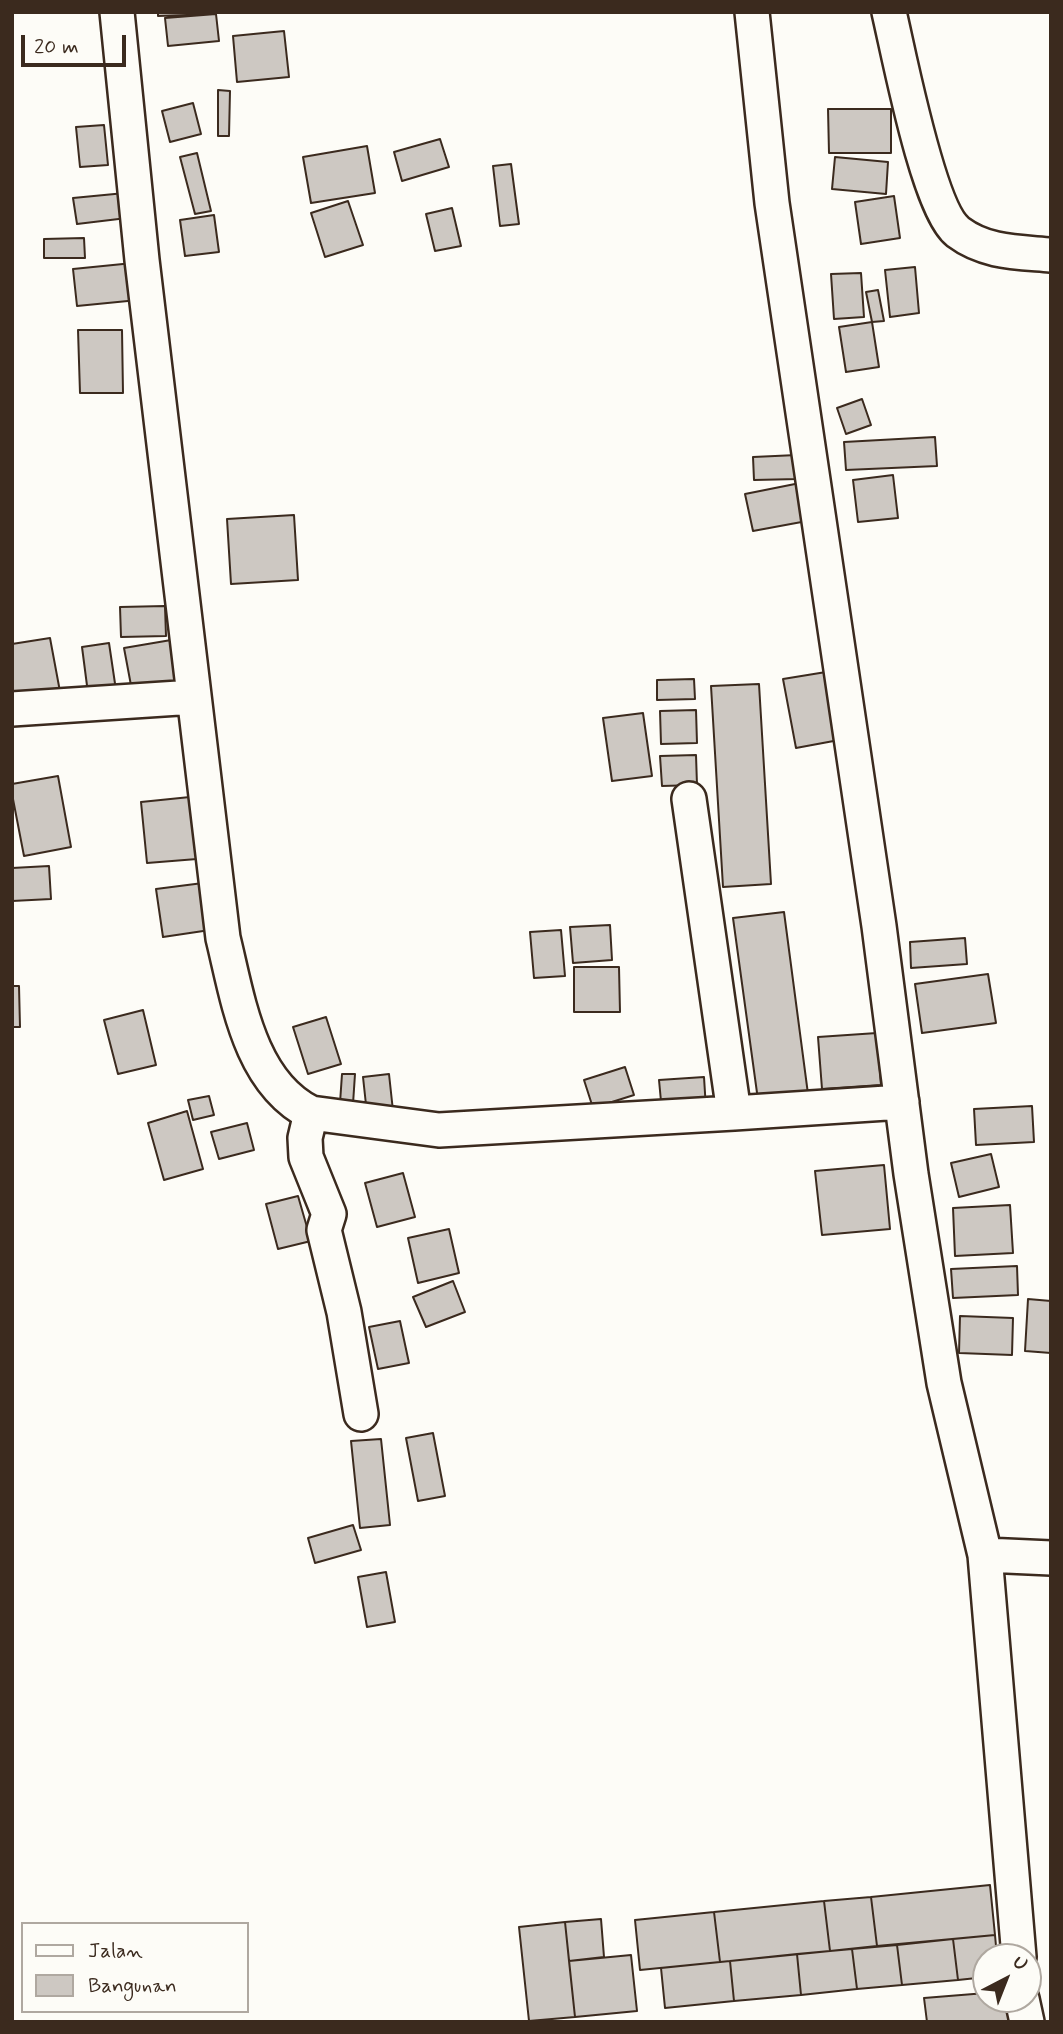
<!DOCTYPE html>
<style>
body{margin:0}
#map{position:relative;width:1063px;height:2034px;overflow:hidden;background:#fdfcf7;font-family:Mynerve,sans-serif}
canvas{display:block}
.frame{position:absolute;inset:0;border:14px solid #3b2a1e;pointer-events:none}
.legend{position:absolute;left:21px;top:1922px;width:228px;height:91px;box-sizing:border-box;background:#fdfcf7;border:2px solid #afa8a0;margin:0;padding:9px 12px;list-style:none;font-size:21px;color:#3b2a1e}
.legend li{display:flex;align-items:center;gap:14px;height:35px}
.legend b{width:35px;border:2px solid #afa8a0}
.north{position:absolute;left:972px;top:1943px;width:70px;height:70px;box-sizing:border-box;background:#fdfcf7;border:2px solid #afa8a0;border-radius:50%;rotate:42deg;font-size:19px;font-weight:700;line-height:28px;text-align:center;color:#3b2a1e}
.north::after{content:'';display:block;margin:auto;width:24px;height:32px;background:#3b2a1e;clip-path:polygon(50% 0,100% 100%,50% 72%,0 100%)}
.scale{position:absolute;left:21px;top:35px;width:105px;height:32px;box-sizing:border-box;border:4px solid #3b2a1e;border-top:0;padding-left:9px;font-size:21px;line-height:24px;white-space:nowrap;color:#3b2a1e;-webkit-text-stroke:5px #fdfcf7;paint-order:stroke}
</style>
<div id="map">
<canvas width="1063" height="2034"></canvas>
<div class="frame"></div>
<ul class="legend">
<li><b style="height:9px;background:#fdfcf7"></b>Jalan</li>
<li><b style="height:19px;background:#cdc8c2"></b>Bangunan</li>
</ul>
<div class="north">U</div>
<div class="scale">20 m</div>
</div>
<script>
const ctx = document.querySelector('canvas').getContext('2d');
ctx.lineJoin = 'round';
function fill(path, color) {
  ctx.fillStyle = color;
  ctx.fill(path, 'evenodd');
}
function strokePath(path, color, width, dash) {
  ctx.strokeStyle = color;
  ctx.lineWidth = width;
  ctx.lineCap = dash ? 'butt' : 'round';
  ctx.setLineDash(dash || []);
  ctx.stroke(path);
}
const building = new Path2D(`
 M158,12H216V14L158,16Z
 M216,14L219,41L168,46L165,18Z
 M284,31L289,77L237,82L233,36Z
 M218,90L230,91L229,136H218Z
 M193,103L201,134L170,142L162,111Z
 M828,109H891V153H829Z
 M104,125L108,165L80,167L76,127Z
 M440,139L449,167L402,181L394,152Z
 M367,146L375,193L311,203L303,157Z
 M197,153L211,211L195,214L180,157Z
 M835,157L888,162L886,194L832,189Z
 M511,164L519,224L500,226L493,166Z
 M125,193L127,218L77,224L73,198Z
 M894,196L900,238L861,244L855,202Z
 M348,201L363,245L325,257L311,213Z
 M452,208L461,246L435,251L426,214Z
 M214,215L219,252L185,256L180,220Z
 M84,238L85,258H44V239Z
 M133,263L138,300L77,306L73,269Z
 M915,267L919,313L890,317L885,270Z
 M861,273L864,317L834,319L831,274Z
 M878,290L884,321L872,322L866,292Z
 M872,322L879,367L846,372L839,327Z
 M78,330H122L123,393H80Z
 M862,399L871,425L846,434L837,408Z
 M935,437L937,466L846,470L844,442Z
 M797,455L798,479L754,480L753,457Z
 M893,475L898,518L858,522L853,480Z
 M800,483L807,521L753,531L745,494Z
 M294,515L298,580L231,584L227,519Z
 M165,606L166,636L121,637L120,607Z
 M50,638L61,697L12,706V644Z
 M177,639L186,687L133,696L124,648Z
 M109,643L117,697L89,701L82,647Z
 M826,672L839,740L796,748L783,679Z
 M694,679L695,699L657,700V680Z
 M759,684L771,884L723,887L711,686Z
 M696,710L697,743L661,744L660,711Z
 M643,713L652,776L612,781L603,718Z
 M696,755L697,785L662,786L660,756Z
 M58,776L71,847L24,856L12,794V784Z
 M190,797L197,859L147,863L141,802Z
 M49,866L51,899L12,901V868Z
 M203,883L210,930L163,937L156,889Z
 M784,912L808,1094L758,1100L733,918Z
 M610,925L612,960L573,963L570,927Z
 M561,930L565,976L534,978L530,932Z
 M965,938L967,964L911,968L910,942Z
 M574,967H619L620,1012H574Z
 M988,974L996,1023L922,1033L915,984Z
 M12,986H19L20,1027H12Z
 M143,1010L156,1065L118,1074L104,1020Z
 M326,1017L341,1064L308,1074L293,1027Z
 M877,1033L881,1085L822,1089L818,1037Z
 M625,1067L634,1095L593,1108L584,1080Z
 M342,1074H355L353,1104L340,1103Z
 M389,1074L393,1111L367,1114L363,1077Z
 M704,1077L706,1109L662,1112L659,1080Z
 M209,1096L214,1115L193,1120L188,1100Z
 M1032,1106L1034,1142L976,1145L974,1109Z
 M187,1111L203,1169L164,1180L148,1123Z
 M247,1123L254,1150L219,1159L211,1132Z
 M991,1154L999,1187L959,1197L951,1163Z
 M884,1165L890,1229L822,1235L815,1171Z
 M403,1173L415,1217L377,1227L365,1183Z
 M298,1196L311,1241L278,1249L266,1204Z
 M1010,1205L1013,1253L955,1256L953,1208Z
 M449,1229L459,1273L418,1283L408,1238Z
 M1017,1266L1018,1295L953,1298L951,1269Z
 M453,1281L465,1312L426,1327L413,1297Z
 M1028,1299L1051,1301V1353L1025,1351Z
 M960,1316L1013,1318L1012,1355L959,1353Z
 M400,1321L409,1363L378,1369L369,1327Z
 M433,1433L445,1496L418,1501L406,1438Z
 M381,1439L390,1525L360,1528L351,1441Z
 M353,1525L361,1550L315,1563L308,1538Z
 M386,1572L395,1622L367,1627L358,1577Z
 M990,1885L995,1935L877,1946L871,1897Z
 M871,1897L877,1946L830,1951L824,1901Z
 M824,1901L830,1951L720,1962L714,1912Z
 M714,1912L720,1962L640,1970L635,1920Z
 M601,1919L604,1957L569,1961L565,1922Z
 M565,1922L575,2017L529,2021L519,1927Z
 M995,1935L997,1957H986V1977L958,1980L953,1939Z
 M953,1939L958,1980L902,1985L897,1945Z
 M897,1945L902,1985L857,1989L852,1949Z
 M852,1949L857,1989L801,1995L797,1954Z
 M797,1954L801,1995L734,2001L730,1961Z
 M631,1955L637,2011L575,2017L569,1961Z
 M730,1961L734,2001L665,2008L661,1968Z
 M986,1993V1999H1017L1019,2022H927L924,1998Z`);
fill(building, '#cdc8c2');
strokePath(building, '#3b2a1e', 2);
const minor = new Path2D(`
 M117,12L142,260L223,938C238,999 249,1082 311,1113L439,1130L734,1113L902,1102
 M752,12L772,203L879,926L911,1174L944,1383L985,1555L1019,1957
 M889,12C899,54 928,209 958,232C986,253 1018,252 1051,255
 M12,709L194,697
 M689,799L734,1113
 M311,1113L305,1138L306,1157L329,1214L324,1230L344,1312L361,1414
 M985,1555L1051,1558
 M1022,1999L1027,2022`);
strokePath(minor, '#3b2a1e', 38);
strokePath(minor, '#fdfcf7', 33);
</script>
